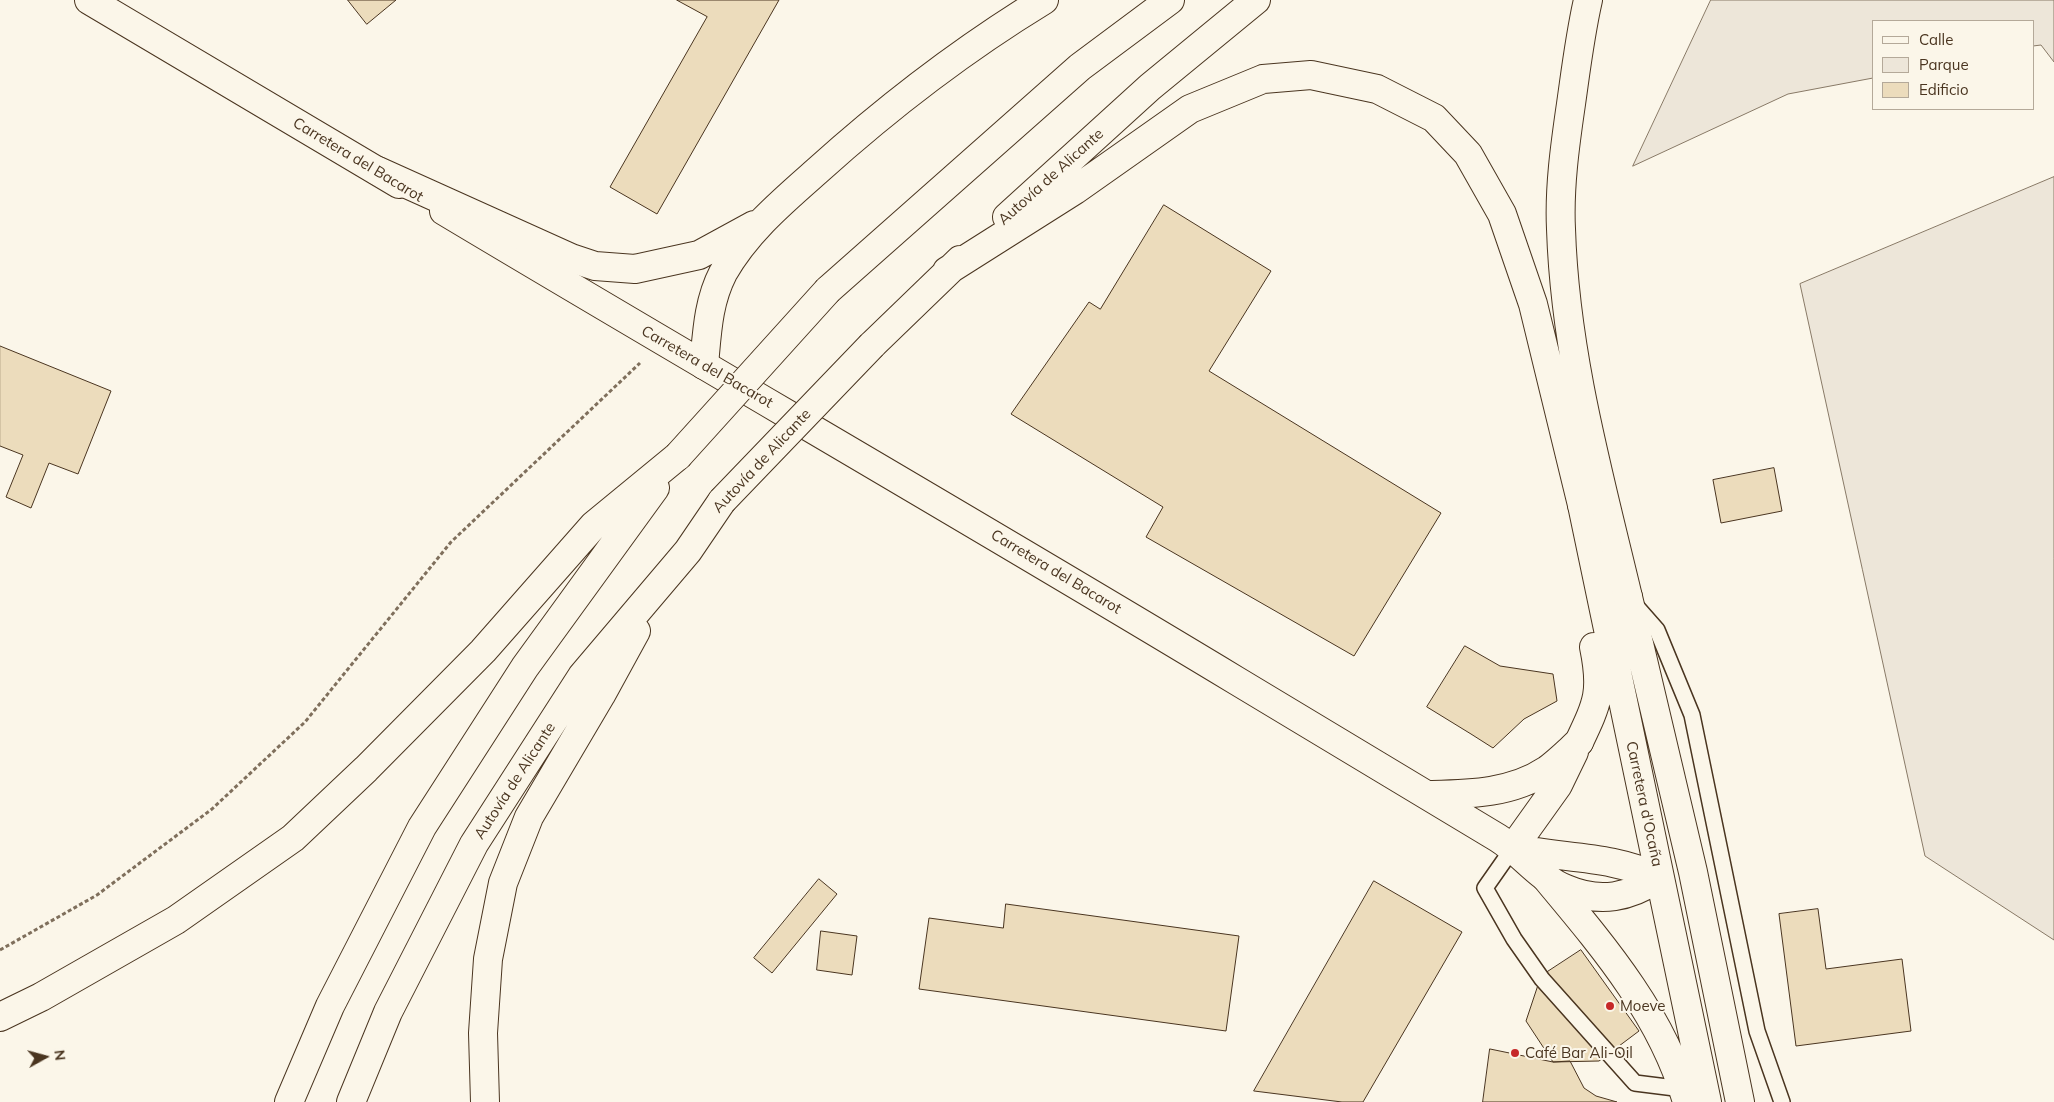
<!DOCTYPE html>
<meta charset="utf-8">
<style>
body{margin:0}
#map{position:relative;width:2054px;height:1102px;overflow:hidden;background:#fbf6e9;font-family:Mulish,sans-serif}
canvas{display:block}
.legend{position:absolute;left:1872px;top:20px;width:162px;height:90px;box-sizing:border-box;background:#fbf6e9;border:1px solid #b4a999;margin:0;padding:6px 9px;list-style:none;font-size:15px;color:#4a3520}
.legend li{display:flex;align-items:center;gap:10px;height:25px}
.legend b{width:25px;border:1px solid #b4a999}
.north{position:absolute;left:20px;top:1032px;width:50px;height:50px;-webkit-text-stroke:4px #fbf6e9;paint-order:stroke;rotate:83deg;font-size:14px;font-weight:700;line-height:20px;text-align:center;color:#4a3520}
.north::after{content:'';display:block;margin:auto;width:18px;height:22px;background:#4a3520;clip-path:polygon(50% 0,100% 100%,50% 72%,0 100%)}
</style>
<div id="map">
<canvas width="2054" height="1102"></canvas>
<ul class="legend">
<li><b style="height:6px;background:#fbf6e9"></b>Calle</li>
<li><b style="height:14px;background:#ede6d9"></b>Parque</li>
<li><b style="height:14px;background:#ecdcbc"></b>Edificio</li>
</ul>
<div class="north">N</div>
</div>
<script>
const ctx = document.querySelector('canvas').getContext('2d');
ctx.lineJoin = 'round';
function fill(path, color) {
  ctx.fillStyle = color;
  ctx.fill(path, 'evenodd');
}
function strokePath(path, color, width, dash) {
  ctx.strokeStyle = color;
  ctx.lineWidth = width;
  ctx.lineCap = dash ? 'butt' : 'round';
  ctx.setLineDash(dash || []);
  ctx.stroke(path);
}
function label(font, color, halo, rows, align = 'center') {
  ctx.font = font + ' Mulish,sans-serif';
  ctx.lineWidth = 4;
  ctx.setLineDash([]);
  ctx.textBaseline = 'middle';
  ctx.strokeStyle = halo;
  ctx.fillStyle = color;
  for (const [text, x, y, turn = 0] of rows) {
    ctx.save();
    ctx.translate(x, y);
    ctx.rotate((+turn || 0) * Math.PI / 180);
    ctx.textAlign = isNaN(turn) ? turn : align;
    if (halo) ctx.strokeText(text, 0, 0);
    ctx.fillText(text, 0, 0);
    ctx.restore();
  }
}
const green = new Path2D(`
 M1711,0H2054V62L2041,45L2033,46V21H1873V78L1788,94L1633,166Z
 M2054,177V940L1925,856L1800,284Z`);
fill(green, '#ede6d9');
strokePath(green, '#887966', 1);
const building = new Path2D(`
 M348,0H396L367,24Z
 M677,0H779L657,214L610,187L707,17Z
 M1164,205L1271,271L1209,371L1441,513L1354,656L1146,537L1163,507L1011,414L1089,302L1100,309Z
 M0,346L111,391L78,474L49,463L31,508L6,497L23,455L0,446Z
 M1774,468L1782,511L1721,523L1713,480Z
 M1465,646L1500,666L1553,674L1557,701L1524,719L1493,748L1471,734L1427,707Z
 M819,879L837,894L772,973L754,958Z
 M1374,881L1462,932L1363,1102H1342L1254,1091Z
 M1006,904L1239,936L1226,1031L919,989L929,918L1003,928Z
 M1818,909L1826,969L1902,959L1911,1031L1796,1046L1779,914Z
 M821,931L857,936L852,975L817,970Z
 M1581,950L1639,1031L1599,1061L1553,1062L1526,1021L1541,976Z
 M1490,1049L1553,1062L1570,1061L1584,1088L1596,1096L1617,1102H1483Z`);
fill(building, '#ecdcbc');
strokePath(building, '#4a3520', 1);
const service = new Path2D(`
 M1635,605L1657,630L1692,715L1757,1031L1782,1102
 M1513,848L1485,888L1514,939L1542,979L1635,1083L1683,1089`);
const tertiary = new Path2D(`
 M89,0L399,184
 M444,211C708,369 974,522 1237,681C1324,733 1411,785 1498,838C1522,853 1539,878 1566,889C1601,904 1629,897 1659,878
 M1427,795C1468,794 1511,794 1547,770C1558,762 1569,751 1579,742
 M1513,848C1564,859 1611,855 1659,878
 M1513,848L1558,785L1574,752`);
const primary = new Path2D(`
 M1582,505L1707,1102
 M1628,597L1693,872L1740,1102
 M1579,742C1598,702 1603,691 1594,647
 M1547,879C1603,946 1663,1016 1687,1102`);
const motorway = new Path2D(`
 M1588,0C1580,35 1576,69 1571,104C1565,145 1559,188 1561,229C1565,355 1599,475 1628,597
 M378,171L571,258L595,266L635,269L699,255L754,225
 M1007,217L1150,87L1256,0
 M947,271L1075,190L1190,109L1263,79L1311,75L1377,89L1434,118L1468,154L1502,214L1533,304L1582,505
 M828,290L1080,67L1170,0
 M872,345L960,260
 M704,365C707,333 708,302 723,273C746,232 783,201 817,171C888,107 962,50 1044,0
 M0,1017L41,997L176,920L293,838L366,769L483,651L594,525L678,456
 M289,1102L330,1006L422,827L525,667L655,488
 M351,1102L388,1012L474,844L582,676L688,551L722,501
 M485,1102L483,1033L488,959L503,883L529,817L601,695L636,631`);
strokePath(service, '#4a3520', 18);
strokePath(tertiary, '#4a3520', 30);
strokePath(primary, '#4a3520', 30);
strokePath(motorway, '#4a3520', 30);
strokePath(new Path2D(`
 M0,950L97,895L212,809L305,722L451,542L640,363`), '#7f6f5c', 3, [4, 2.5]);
strokePath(service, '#fbf6e9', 15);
strokePath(tertiary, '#fbf6e9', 28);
strokePath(primary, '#fbf6e9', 28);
strokePath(motorway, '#fbf6e9', 28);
const motorwayBridge = new Path2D(`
 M678,456L828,290
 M722,501L872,345`);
strokePath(motorwayBridge, '#4a3520', 30, []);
strokePath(motorwayBridge, '#fbf6e9', 28);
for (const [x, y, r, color] of [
 [1610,1006,5,"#c62828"],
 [1515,1053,5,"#c62828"]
]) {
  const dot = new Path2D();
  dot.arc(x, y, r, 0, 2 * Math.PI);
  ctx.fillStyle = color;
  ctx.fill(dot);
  strokePath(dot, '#fbf6e9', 2);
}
label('15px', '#4a3520', '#fbf6e9', [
 ["Carretera del Bacarot",358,160,31],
 ["Autovía de Alicante",1051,177,-42],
 ["Carretera del Bacarot",707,367,30],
 ["Autovía de Alicante",762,461,-47],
 ["Carretera del Bacarot",1056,572,31],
 ["Autovía de Alicante",515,781,-57],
 ["Carretera d'Ocaña",1644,804,78]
]);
label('15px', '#4a3520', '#fbf6e9', [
 ["Moeve",1620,1006],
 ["Café Bar Ali-Oil",1525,1053]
], 'left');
</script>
